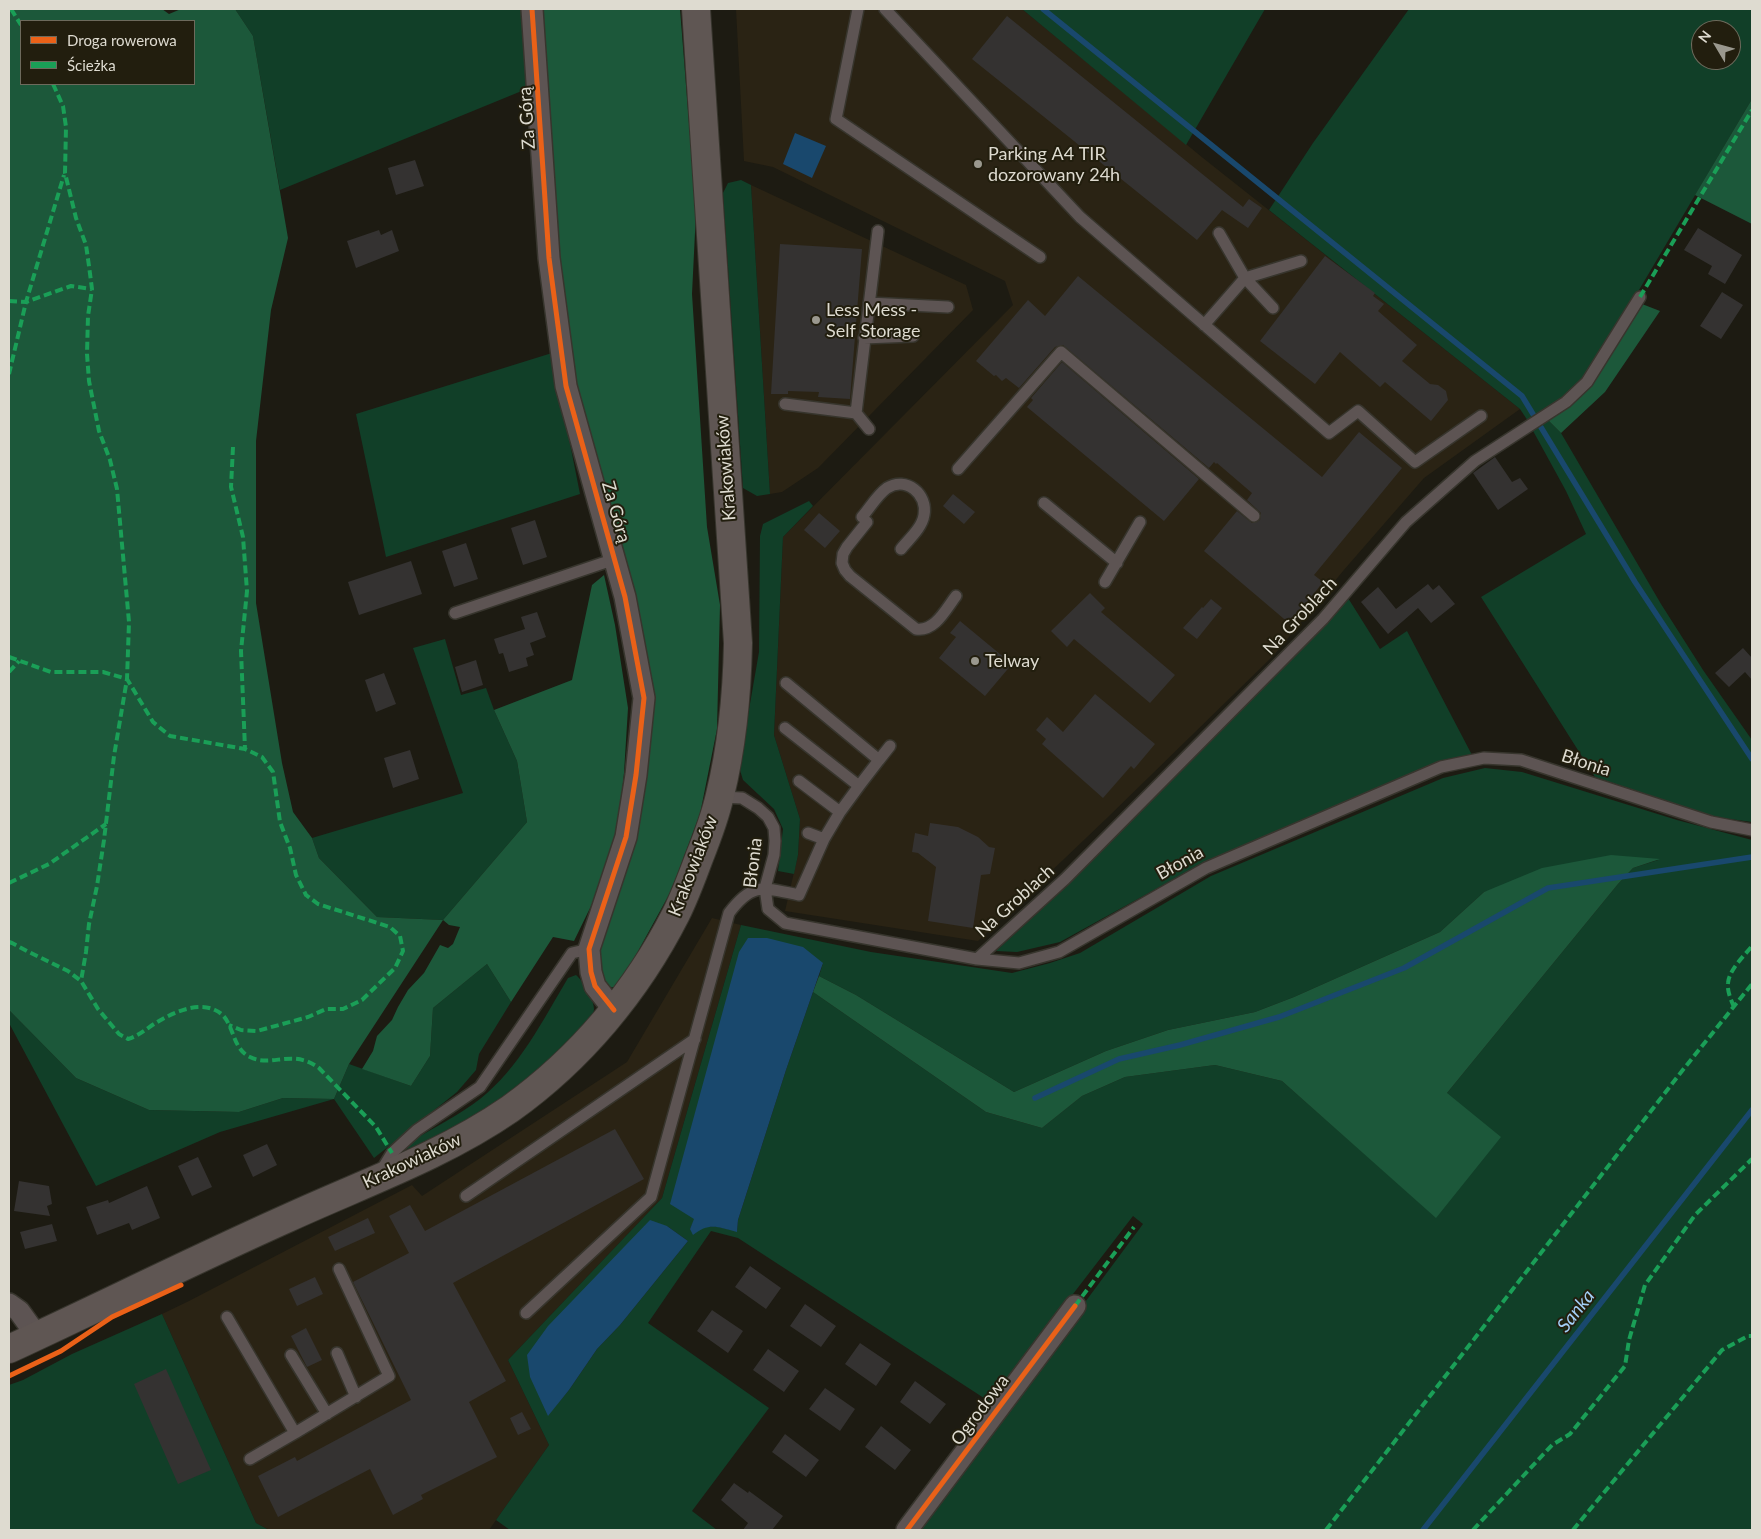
<!DOCTYPE html>
<meta charset="utf-8">
<style>
body{margin:0}
#map{position:relative;width:1761px;height:1539px;overflow:hidden;background:#1d1b12;font-family:Lato,sans-serif}
canvas{display:block}
.frame{position:absolute;inset:0;border:10px solid #dedbd0;pointer-events:none}
.legend{position:absolute;left:20px;top:20px;width:175px;height:65px;box-sizing:border-box;background:#221e0e;border:1px solid #6d6a5c;margin:0;padding:6px 9px;list-style:none;font-size:15px;color:#dedbd0}
.legend li{display:flex;align-items:center;gap:10px;height:25px}
.legend b{width:25px;border:1px solid #6d6a5c}
.north{position:absolute;left:1691px;top:20px;width:50px;height:50px;box-sizing:border-box;background:#221e0e;border:1px solid #6d6a5c;border-radius:50%;rotate:307deg;font-size:14px;font-weight:700;line-height:20px;text-align:center;color:#dedbd0}
.north::after{content:'';display:block;margin:auto;width:18px;height:22px;background:#9a988e;clip-path:polygon(50% 0,100% 100%,50% 72%,0 100%)}
</style>
<div id="map">
<canvas width="1761" height="1539"></canvas>
<div class="frame"></div>
<ul class="legend">
<li><b style="height:6px;background:#ea6118"></b>Droga rowerowa</li>
<li><b style="height:6px;background:#1a9f57"></b>Ścieżka</li>
</ul>
<div class="north">N</div>
</div>
<script>
const ctx = document.querySelector('canvas').getContext('2d');
ctx.lineJoin = 'round';
function fill(path, color) {
  ctx.fillStyle = color;
  ctx.fill(path, 'evenodd');
}
function strokePath(path, color, width, dash) {
  ctx.strokeStyle = color;
  ctx.lineWidth = width;
  ctx.lineCap = dash ? 'butt' : 'round';
  ctx.setLineDash(dash || []);
  ctx.stroke(path);
}
function label(font, color, halo, rows, align = 'center') {
  ctx.font = font + ' Lato,sans-serif';
  ctx.lineWidth = 4;
  ctx.setLineDash([]);
  ctx.textBaseline = 'middle';
  ctx.strokeStyle = halo;
  ctx.fillStyle = color;
  for (const [text, x, y, turn = 0] of rows) {
    ctx.save();
    ctx.translate(x, y);
    ctx.rotate((+turn || 0) * Math.PI / 180);
    ctx.textAlign = isNaN(turn) ? turn : align;
    if (halo) ctx.strokeText(text, 0, 0);
    ctx.fillText(text, 0, 0);
    ctx.restore();
  }
}
fill(new Path2D(`
 M736,9H1022L1203,158L1520,409L1424,478L1343,571L1274,655L1107,818L978,941L785,911L798,855L800,819L774,735L783,537L1013,305L1005,281L773,167L744,161Z
 M751,185L966,285L973,310L818,468L782,492L770,494Z
 M712,918L741,925L662,1198L508,1360L549,1445L489,1530H269L256,1523L162,1314L189,1301L412,1185L422,1196L627,1062Z`), '#2a2314');
fill(new Path2D(`
 M235,9H524L529,88L280,190L253,36Z
 M1022,9H1265L1186,145Z
 M1409,9H1752V99L1594,366L1562,401L1528,421L1520,409L1269,210L1313,143ZM1701,30H1731V60H1701Z
 M741,180L751,185L770,494L757,496L743,488L723,193L728,183Z
 M552,353L580,494L386,557L356,414Z
 M1548,420L1561,433L1661,604L1703,670L1752,740V822L1715,817L1595,777L1481,597L1586,534L1566,491L1532,429Z
 M809,501L813,506L783,537L774,735L800,819L798,855L794,874L778,871L783,829L774,809L743,780L739,767L759,652L760,536L763,524Z
 M1348,598L1380,649L1407,631L1472,755L1412,774L1203,863L1060,942L1017,952L996,951L1067,886L1328,621Z
 M445,639L461,695L486,688L494,710L517,761L527,822L443,920L377,917L319,858L312,838L463,793L413,648Z
 M1485,768L1522,772L1677,820L1752,840V1530H916L1143,1224L1133,1216L990,1402L738,1238L711,1231L648,1323L769,1408L692,1511L717,1530H510L496,1520L549,1445L508,1360L662,1198L741,925L871,952L1012,973L1050,963L1080,953L1211,876L1443,778ZM1658,860L1633,868L1618,884L1447,1093L1436,1217L1282,1081L1215,1065L1125,1077L1082,1096L1042,1128L986,1112L813,992L786,1070L738,1220L737,1231L714,1226L690,1229L823,963L819,976L856,995L1014,1092L1106,1051L1168,1030L1255,1012L1294,997L1440,932L1484,892ZM667,1226L688,1241L620,1325L597,1349L569,1390L548,1415Z
 M487,964L511,1002L479,1054L476,1070L457,1092L374,1158L334,1099L220,1132L96,1186L9,1023V1010L76,1078L149,1110L239,1112L283,1098L334,1099L349,1064L411,1086L430,1056L433,1008Z
 M576,975C583,981 594,999 594,1009C594,1034 492,1107 469,1120C452,1130 433,1139 415,1148L406,1149L412,1141C433,1128 461,1114 480,1099C519,1068 543,1020 568,978Z
 M162,1314L256,1523L269,1530H9V1385L23,1380L72,1354Z`), '#113f28');
fill(new Path2D(`
 M9,9H162L169,14L181,9H235L253,36L288,238L271,310L256,441V603L282,763L293,812L312,838L319,858L377,917L443,920L527,822L517,761L494,710L572,680L592,585L604,575L615,625L628,708L624,773L619,823L592,904L574,941L553,937L511,1002L487,964L433,1008L430,1056L411,1086L362,1069L373,1051L377,1036L392,1020L398,1007L408,990L424,973L440,945L448,948L453,944L460,927L449,925L443,920L349,1064L334,1099L283,1098L239,1112L149,1110L76,1078L9,1010ZM21,21H194V84H21Z
 M539,9H680L696,212L692,294L707,527L720,605L717,729L700,814L671,891L631,964L615,987L603,988L594,956L649,689L573,372L555,259Z
 M1752,99V224L1695,195Z
 M1642,304L1660,311L1605,392L1561,433L1548,420L1590,386Z
 M1611,855L1660,859L1633,868L1618,884L1447,1093L1501,1137L1436,1218L1282,1081L1215,1065L1125,1077L1082,1096L1042,1128L986,1112L813,992L819,976L856,995L1014,1092L1106,1051L1168,1030L1255,1012L1294,997L1440,932L1484,892L1542,868Z`), '#1c583a');
fill(new Path2D(`
 M795,133L826,146L812,178L783,164Z
 M748,938H767L803,947L823,963L786,1070L738,1220L737,1232C718,1227 709,1222 693,1235L690,1229L694,1219L670,1204L739,952Z
 M650,1220L667,1226L688,1241L620,1325L597,1349L569,1390L548,1416L530,1377L527,1355L548,1326Z`), '#19486d');
strokePath(new Path2D(`
 M1043,9L1522,396L1635,582L1752,759
 M1035,1098L1119,1059L1180,1045L1279,1017L1404,968L1548,888L1752,857
 M1423,1530L1752,1110`), '#19486d', 5.5);
fill(new Path2D(`
 M1007,16L1243,207L1249,199L1262,208L1248,228L1222,210L1197,240L972,59Z
 M415,160L424,186L396,195L388,168Z
 M1698,228L1742,255L1725,284L1708,274L1712,266L1684,250Z
 M379,230L381,235L392,230L399,251L356,268L347,241Z
 M780,244L862,249L850,399L818,397L819,392L788,391V394H771Z
 M1325,256L1375,293L1373,296L1384,304L1378,311L1417,345L1402,361L1430,384L1438,385L1446,391L1448,400L1431,421L1385,382L1380,387L1340,352L1315,384L1260,341Z
 M1078,276L1322,477L1359,432L1402,468L1314,575L1323,582L1290,624L1204,551L1237,511L1252,523L1260,520L1261,513L1247,500L1252,493L1217,463L1216,464L1214,462L1209,468L1063,345L1055,347L1019,388L1006,378L1002,381L996,375L994,376L976,361L1028,300L1045,316Z
 M1722,292L1743,305L1721,339L1700,326Z
 M1062,362L1199,479L1164,521L1027,407L1033,400L1031,398Z
 M1495,457L1512,482L1520,478L1528,489L1498,510L1473,473Z
 M953,494L975,512L964,524L943,506Z
 M819,513L840,531L825,548L804,530Z
 M535,520L547,557L523,565L511,528Z
 M466,543L478,579L454,587L442,551Z
 M411,561L422,594L359,615L348,582Z
 M1428,584L1433,590L1439,585L1455,604L1431,623L1418,608L1388,634L1361,602L1378,587L1396,609Z
 M1090,593L1105,608L1101,612L1175,675L1150,703L1074,639L1067,647L1051,631Z
 M1211,599L1222,608L1197,639L1183,628L1202,607L1203,608Z
 M537,612L546,637L530,643L534,655L526,658L528,666L509,672L503,653L499,654L494,639L525,629L521,617Z
 M960,621L1012,664L985,696L939,658L956,637L950,633Z
 M1743,648L1752,658V680L1745,672L1729,687L1715,673Z
 M476,660L483,685L462,692L455,667Z
 M384,673L396,704L376,712L365,680Z
 M1095,694L1155,744L1134,769L1131,766L1103,798L1042,744L1046,739L1036,730L1047,717L1063,732Z
 M410,750L419,779L393,788L384,758Z
 M930,823L958,827L978,837L989,847L995,848L990,874L981,875L973,928L928,921L936,867L918,853L912,852L915,833L928,836Z
 M615,1129L644,1179L453,1283L506,1381L469,1402L497,1457L421,1495L423,1499L393,1515L370,1469L278,1517L258,1476L295,1457L297,1461L411,1400L353,1282L409,1253L389,1216L410,1205L425,1231Z
 M267,1144L277,1165L253,1177L243,1155Z
 M198,1157L212,1187L192,1196L178,1166Z
 M19,1181L49,1186L52,1204L47,1206L50,1216L14,1211Z
 M147,1186L160,1218L132,1230L129,1223L97,1235L86,1207L108,1200L109,1203Z
 M368,1218L375,1233L335,1251L328,1237Z
 M52,1224L57,1241L25,1249L20,1232Z
 M750,1266L781,1288L766,1309L735,1287Z
 M315,1277L323,1294L297,1306L289,1289Z
 M805,1304L836,1326L821,1347L790,1326Z
 M712,1310L743,1331L728,1353L697,1331Z
 M306,1328L322,1360L307,1367L291,1336Z
 M860,1343L891,1364L876,1386L845,1364Z
 M768,1349L799,1371L784,1392L753,1370Z
 M166,1369L211,1470L178,1484L134,1384Z
 M915,1381L946,1404L930,1424L900,1402Z
 M825,1388L855,1409L840,1431L809,1409Z
 M522,1412L531,1429L518,1435L510,1418Z
 M881,1426L911,1450L895,1470L865,1447Z
 M785,1434L819,1460L806,1477L772,1452Z
 M734,1483L748,1493L749,1491L783,1516L772,1530H743L748,1523L721,1500Z`), '#343231');
const service = new Path2D(`
 M858,9L836,119L1040,257
 M885,9L1080,217L1329,433L1358,411L1415,462L1481,416
 M1219,233L1245,278L1273,308
 M869,303L948,307
 M1204,325L1245,278L1301,261
 M864,338L913,336
 M785,404L856,413L869,429
 M856,413L878,231
 M958,469L1061,352L1254,516
 M1044,503L1117,563
 M862,517C870,508 877,495 887,488C906,476 928,494 924,515C922,528 909,539 901,549
 M867,522L847,547L843,554L842,563L845,570L850,576L916,629C935,632 946,609 956,596
 M1105,582L1140,522
 M455,613L615,559
 M786,683L879,760L859,786
 M785,728L859,786L840,812
 M879,760L890,746
 M799,781L840,812L824,839
 M720,797L742,798L758,808L768,817L774,828L775,841L774,855L765,888L768,909L785,923L977,959L1019,963L1059,952L1206,868L1441,767L1484,758L1521,760L1711,822L1752,830
 M977,959L1065,879L1323,619L1406,522L1475,461L1566,402L1587,382L1640,297
 M381,1171L392,1153L417,1130L480,1087L572,953L589,949
 M466,1196L695,1039
 M526,1313L651,1197L729,913C753,881 764,888 799,895L824,839L808,833
 M227,1317L295,1433L250,1459
 M337,1353L356,1397
 M291,1355L327,1414
 M295,1433L389,1376L339,1269`);
const minor = new Path2D(`
 M532,9L549,258L566,386L625,597L644,698L636,775L626,837L589,949L591,972L595,986L614,1010
 M9,1304L19,1311L37,1336
 M907,1530L1075,1306`);
const secondary = new Path2D(`
 M9,1349C102,1306 194,1260 288,1218C362,1184 442,1156 510,1109C580,1059 637,991 676,914C685,896 692,877 699,858C707,838 715,817 720,795C732,746 737,694 738,643L696,9`);
strokePath(service, '#37352d', 14);
strokePath(minor, '#37352d', 24);
strokePath(secondary, '#37352d', 30);
strokePath(service, '#5d5453', 11);
strokePath(minor, '#5d5453', 21);
strokePath(secondary, '#5f5653', 28);
strokePath(new Path2D(`
 M11,9L21,25
 M53,84L63,106L66,127L65,173L76,218L86,245L89,266L92,289L88,316L87,354L89,381L99,431L110,460L117,489L129,622L127,679L114,756L104,840L97,886L89,924L86,952L81,981
 M1640,297L1752,110
 M9,301L26,302L71,286L92,289
 M9,374L26,302L64,175
 M233,447L231,487L243,537L247,591L241,651L245,749
 M9,657L51,672H103L127,679L153,722L170,736L245,749L262,757L273,772L280,822L290,848L296,875L306,895L318,904L390,927L400,936L403,951L395,968L362,1000L343,1009H326L308,1017L257,1031L241,1030L229,1025
 M9,672L19,661
 M9,883L49,864L106,824
 M9,942L12,943L27,951L68,971L81,981L98,1009L119,1034L128,1039C138,1036 145,1030 154,1024C170,1014 196,1001 215,1010C235,1018 230,1048 250,1057C272,1068 292,1048 319,1068L376,1127L392,1153
 M1734,1007C1731,1000 1727,991 1728,983C1729,970 1744,956 1752,946
 M1075,1306L1134,1227
 M1326,1530L1682,1071L1752,984
 M1473,1530L1552,1445L1570,1434L1625,1366L1629,1340L1645,1285L1695,1215L1752,1159
 M1573,1530L1722,1350L1748,1336H1752`), '#1a9f57', 4, [8, 4]);
strokePath(new Path2D(`
 M532,9L549,258L566,386L625,597L644,698L636,775L626,837L589,949L591,972L595,986L614,1010
 M9,1376L61,1351L112,1317L181,1285
 M907,1530L1075,1306`), '#ea6118', 5);
for (const [x, y, r, color] of [
 [978,164,5,"#9a988e"],
 [816,320,5,"#9a988e"],
 [975,661,5,"#9a988e"]
]) {
  const dot = new Path2D();
  dot.arc(x, y, r, 0, 2 * Math.PI);
  ctx.fillStyle = color;
  ctx.fill(dot);
  strokePath(dot, '#221e0e', 2);
}
label('18px', '#dedbd0', '#221e0e', [
 ["Za Górą",527,118,-94],
 ["Krakowiaków",726,468,-94],
 ["Za Górą",616,512,74],
 ["Na Groblach",1300,616,-47],
 ["Błonia",1586,763,18],
 ["Błonia",753,863,-83],
 ["Błonia",1180,863,-29],
 ["Krakowiaków",693,866,-69],
 ["Na Groblach",1015,901,-42],
 ["Krakowiaków",412,1161,-25],
 ["Ogrodowa",980,1410,-53]
]);
label('18px', '#dedbd0', '#221e0e', [
 ["Parking A4 TIR",988,154],
 ["dozorowany 24h",988,175],
 ["Less Mess -",826,310],
 ["Self Storage",826,331],
 ["Telway",985,661]
], 'left');
label('italic 19px', '#a3cef5', '#221e0e', [
 ["Sanka",1576,1311,-52]
]);
</script>
